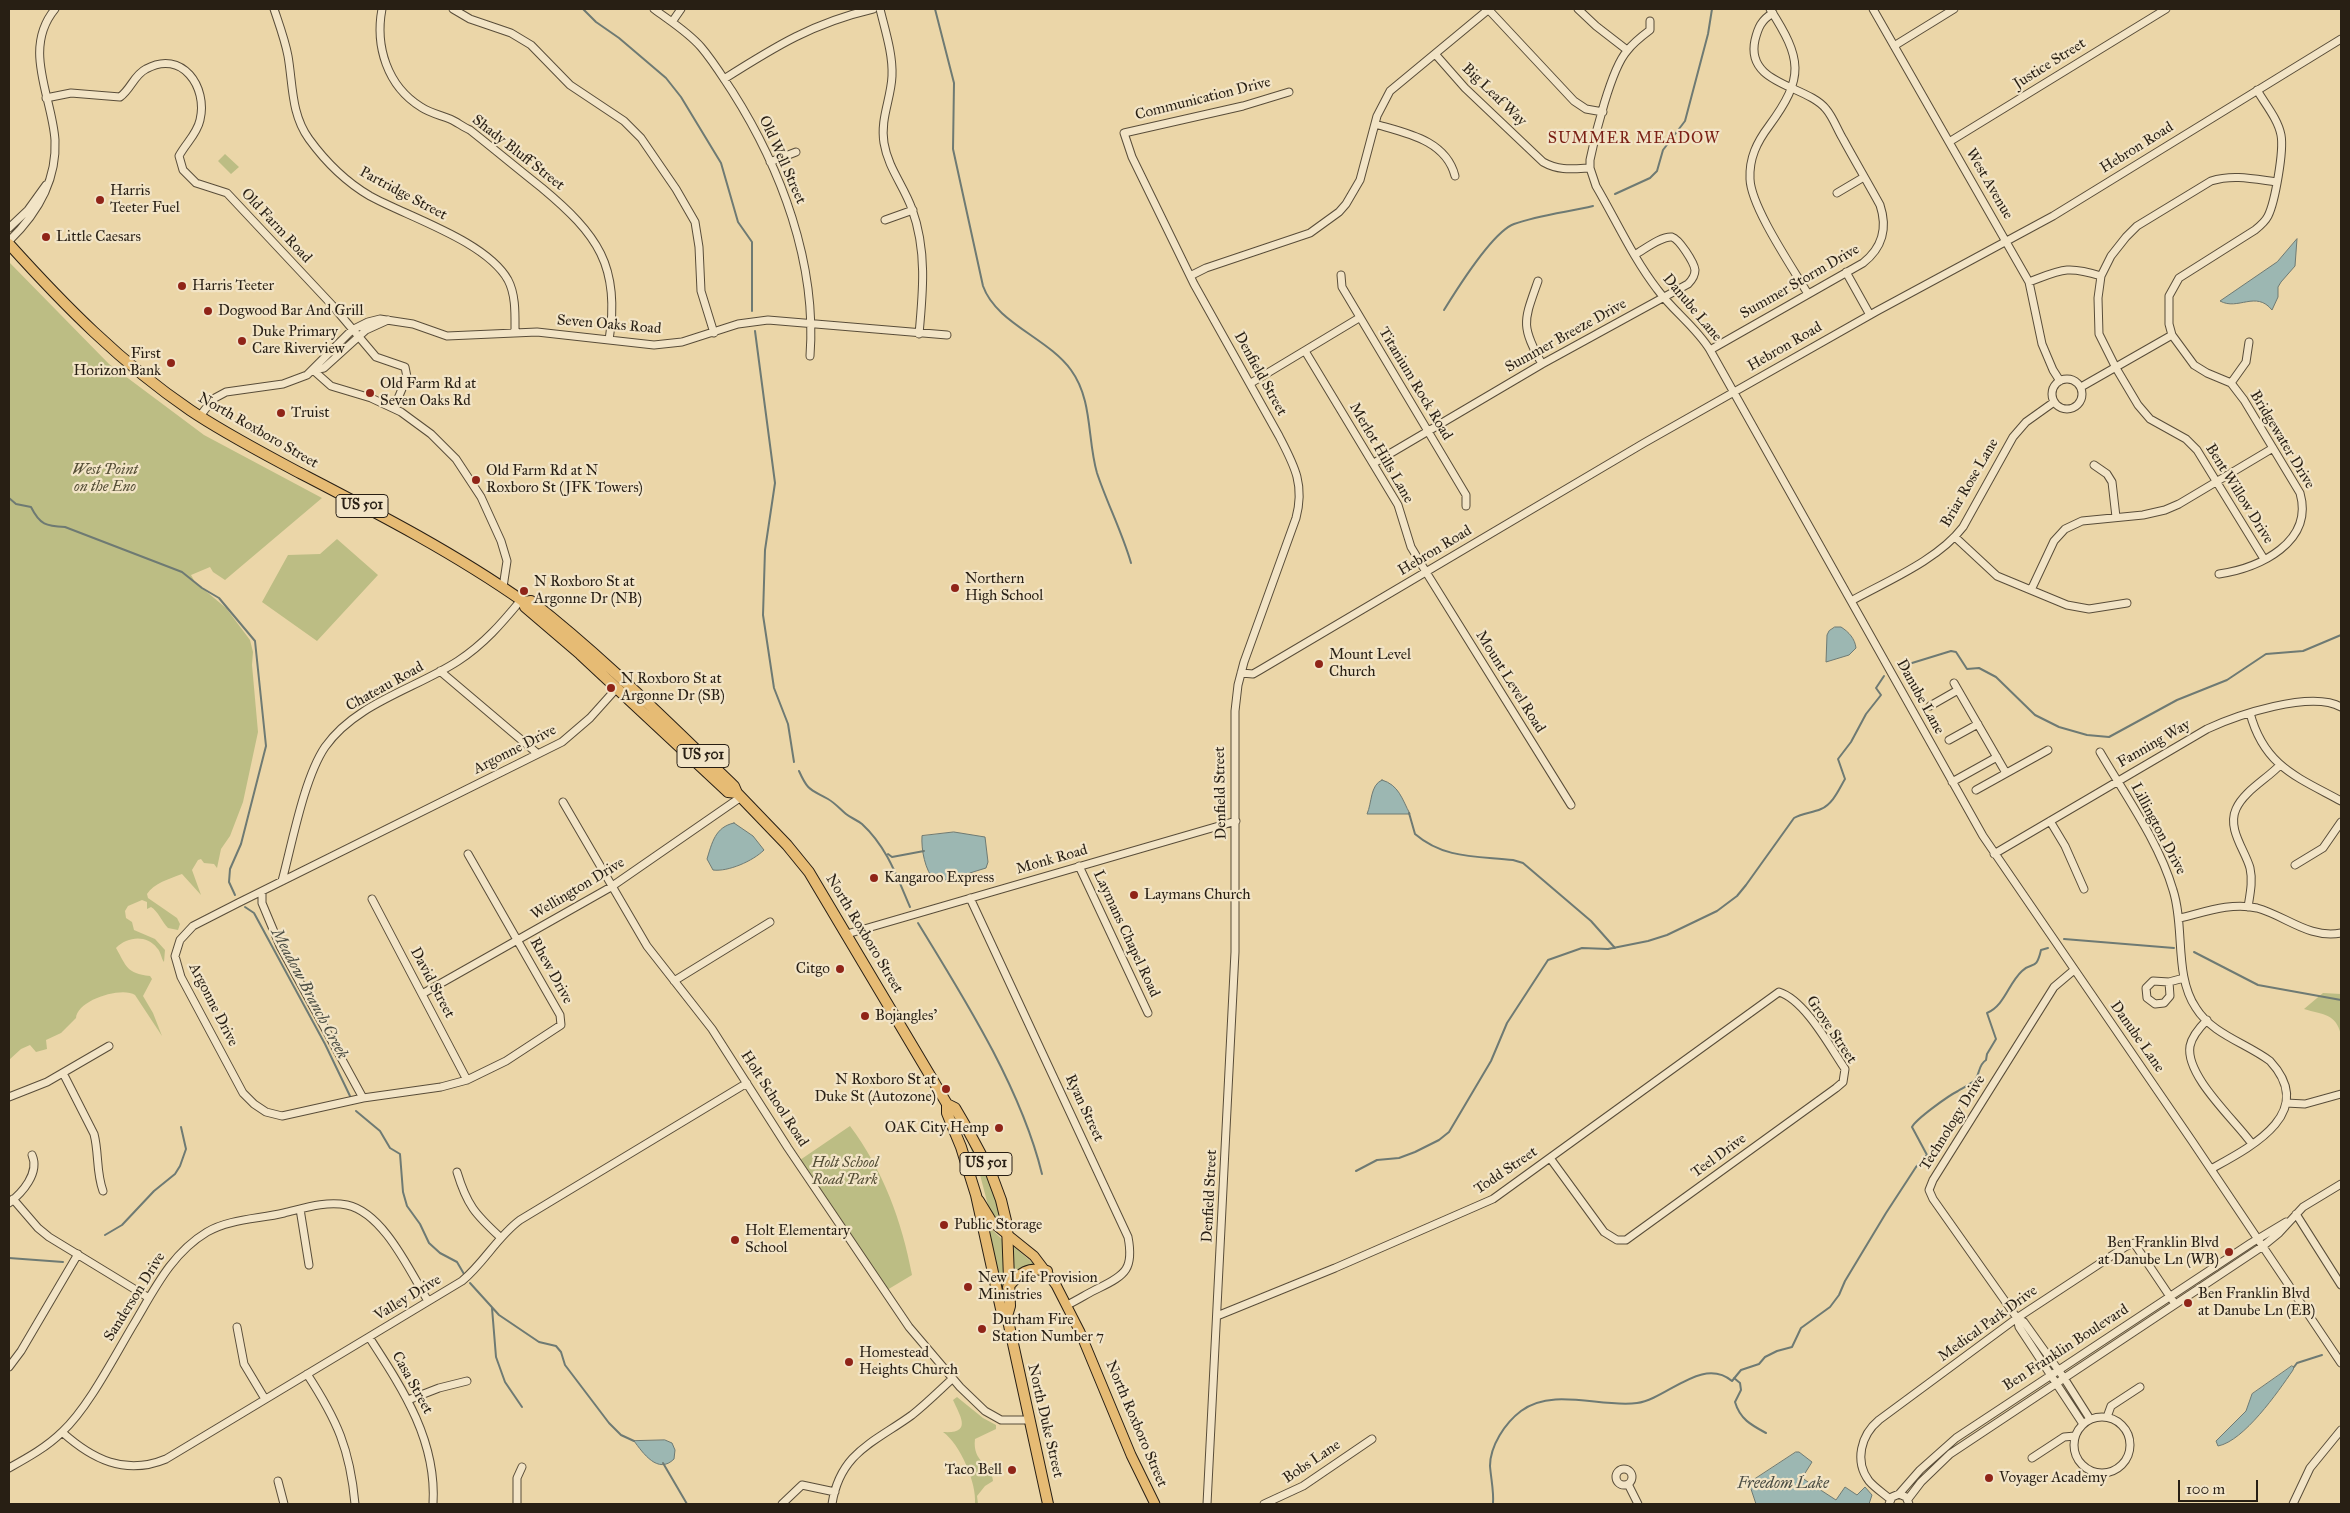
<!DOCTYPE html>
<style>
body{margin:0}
#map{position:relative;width:2350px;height:1513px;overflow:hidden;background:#ebd6a8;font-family:"IM FELL Great Primer",serif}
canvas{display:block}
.frame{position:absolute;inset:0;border:10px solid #281f14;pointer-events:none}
.scale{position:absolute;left:2178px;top:1480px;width:80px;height:22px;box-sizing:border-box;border:2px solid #281f14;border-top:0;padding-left:6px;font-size:15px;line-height:18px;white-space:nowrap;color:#281f14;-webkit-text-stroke:4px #f2e4c6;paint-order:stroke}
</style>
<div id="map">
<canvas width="2350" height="1513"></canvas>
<div class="frame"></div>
<div class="scale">100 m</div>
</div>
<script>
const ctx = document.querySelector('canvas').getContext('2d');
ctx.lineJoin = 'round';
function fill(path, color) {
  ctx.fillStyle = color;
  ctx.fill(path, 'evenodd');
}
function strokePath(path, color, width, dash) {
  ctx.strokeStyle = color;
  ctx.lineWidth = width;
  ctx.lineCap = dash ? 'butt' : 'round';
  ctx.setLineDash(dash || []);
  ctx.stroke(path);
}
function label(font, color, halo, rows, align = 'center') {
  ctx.font = font + ' "IM FELL Great Primer",serif';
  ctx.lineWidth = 4.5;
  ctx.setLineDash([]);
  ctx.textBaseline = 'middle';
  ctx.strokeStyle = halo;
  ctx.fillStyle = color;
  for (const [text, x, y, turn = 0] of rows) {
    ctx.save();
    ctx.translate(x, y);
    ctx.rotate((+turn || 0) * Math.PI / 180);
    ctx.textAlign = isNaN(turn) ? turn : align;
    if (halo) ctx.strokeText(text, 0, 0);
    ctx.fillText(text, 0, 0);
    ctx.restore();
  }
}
fill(new Path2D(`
 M225,154L239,167L231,174L218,161Z
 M9,262L109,364L204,435L322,498L225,580L213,572L210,567L191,575L195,582L226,608L250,640L253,652L252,665L258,732L243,802L230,836L221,849L217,868L214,864L204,863L201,859L198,860L192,870L201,895L182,874C169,879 154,883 147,894L148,898L177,918L180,924L178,930L168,928C162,922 158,911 151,907L147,909V902L142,900L128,906L125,911L126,918L132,922L134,930L155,939L165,950L164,962C161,958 161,952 157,948C146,934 127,937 116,948C127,967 126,973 150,976L152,979L143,996L153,1013L162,1036L135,995C122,986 77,1000 76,1018L61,1033L46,1040L47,1049L36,1052L30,1045L21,1049L9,1060Z
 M337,539L378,575L317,641L262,602L288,555L320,554Z
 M2323,993L2341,994V1035C2336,1013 2323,1015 2304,1009Z
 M850,1126C883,1170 902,1221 912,1275L887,1290L800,1160Z
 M965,1133L993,1187L1001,1224L989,1209L979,1171Z
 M987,1225L1004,1241L1005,1299H1002Z
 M1013,1246L1034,1264L1013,1275Z
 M957,1397L983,1418L996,1425V1429L975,1439C972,1463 992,1464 993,1481L985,1486L977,1496L978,1504H975C977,1483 960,1444 943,1432C973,1434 960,1416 953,1400Z`), '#bcbd84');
const water = new Path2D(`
 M2297,239L2295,266L2281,282L2278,287V297L2272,310C2256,290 2238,311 2220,301L2277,262Z
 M1835,627H1841C1849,632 1855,639 1856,648L1849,655L1826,662L1827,635L1829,631Z
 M1382,780C1399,785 1402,799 1410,814H1367C1372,803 1370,785 1382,780Z
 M734,823L753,836L764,850C753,861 728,872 713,870L707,859C712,843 715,827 734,823Z
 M954,832L985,837L988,862L986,868L947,880L935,881C925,871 921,849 922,836Z
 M2292,1366L2294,1367L2293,1370C2278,1392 2244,1441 2218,1446L2216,1441L2246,1411L2252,1394Z
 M665,1440L672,1443L675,1450L674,1459C658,1475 643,1453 634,1441Z
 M1796,1452H1799L1812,1462L1802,1478L1836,1500L1845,1487L1857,1495L1865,1487L1872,1495L1869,1504H1756L1749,1483Z`);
fill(water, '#9cb7b2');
strokePath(water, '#6e7a73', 1);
strokePath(new Path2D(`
 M583,9L596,22L619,38L666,78L681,97L721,163L738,222L752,242V311
 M935,9L954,83L953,149L983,286C996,323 1048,338 1071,370C1093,400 1087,439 1097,473C1107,503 1122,532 1131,563
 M1615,194L1650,178L1657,171L1663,150L1685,121L1708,34L1712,9
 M1444,310C1457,289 1492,232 1514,224C1539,215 1568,212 1593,206
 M755,331L775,483L765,550L763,615L774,688L788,724L794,762
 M9,498L16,504L31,507C40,525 46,526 65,527L182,572L202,588L219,598L255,641L266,746L241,844L230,869L229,882L235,895
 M1899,667L1951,651L1956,652L1967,669L1979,668L1996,677L2035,715L2059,727L2087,735L2109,737L2177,700L2227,680L2266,654L2303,651L2341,635
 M799,771C808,791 810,789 828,799C835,803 840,809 846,814C851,818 857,820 862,824C887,847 897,877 910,907
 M1409,813L1415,834C1444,859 1477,856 1513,860L1523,863L1591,921L1615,948
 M888,854L892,857L924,851
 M245,907L254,913L325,1044L350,1096
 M918,923C964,998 1021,1088 1042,1174
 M2064,939L2174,948
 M2194,952L2258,985L2341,1000
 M356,1111L380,1131L390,1148L400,1154L403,1192L407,1206L420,1224L429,1243L440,1253L457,1262L464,1274
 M1356,1171L1377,1160L1399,1158L1415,1152L1439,1140L1449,1132L1491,1061L1507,1023L1548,960L1582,948L1608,949L1648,941L1667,935L1717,911L1737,896L1746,885L1794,818C1803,813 1812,813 1821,809C1833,804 1839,789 1845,779L1838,759L1851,742L1866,714L1881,695L1876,688L1884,676
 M105,1235L122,1225L154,1191L175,1174L180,1166L186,1149L181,1127
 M9,1258L63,1262
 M470,1283L499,1315L539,1342L556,1346L561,1352L565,1365L609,1423L621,1435L634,1441
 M492,1308L496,1357L505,1382L522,1407
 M2294,1367L2297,1363L2322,1355
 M1734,1378L1740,1383L1741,1390L1735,1402C1740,1419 1751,1425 1766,1433
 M663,1463L687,1504
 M1493,1504C1494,1491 1491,1479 1490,1466C1490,1446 1505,1423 1521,1411C1553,1387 1601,1408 1637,1403C1667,1399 1702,1356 1732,1381L1741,1370L1759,1364L1765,1357L1777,1351L1792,1347L1801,1328L1830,1307L1839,1295L1845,1281L1886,1213L1916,1167L1927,1155L1912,1127C1916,1119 1948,1096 1958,1091C1963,1088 1971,1084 1975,1080C1980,1074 1978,1065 1986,1060L1987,1054L1996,1039L1987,1013C2005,1005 2008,984 2022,971C2032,961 2036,972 2041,950L2048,948`), '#6e7a73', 2);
const minor = new Path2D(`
 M274,9C279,24 285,40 288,56C293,85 291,114 309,139C325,161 346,182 370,196C408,217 486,241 508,280C516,295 515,315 515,332
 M382,9C375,46 387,86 421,107C430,113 440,115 450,119C457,122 463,127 470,130C494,149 518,169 542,188C597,234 621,266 609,340
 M453,9L470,19L511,33L531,45L570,85L624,121L641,138L676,189L695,222L699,247L701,291L714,333
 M654,9C670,21 688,32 701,47C713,61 722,76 732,91C781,168 817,263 810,356
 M880,9C885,30 893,54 892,76C891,99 880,119 884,143C888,168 904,186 912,209C927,250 923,292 919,334
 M1488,9L1574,101L1586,109L1603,112
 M1578,9L1596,26L1627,50
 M1770,9C1802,59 1805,77 1769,126C1757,142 1749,158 1750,179C1751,207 1792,267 1808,294
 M1873,9L2029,282L2042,344L2053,370L2060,381
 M1650,21V30C1642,36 1633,43 1627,51C1611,69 1595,135 1590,160V168L1596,186C1616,220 1633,258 1657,289C1673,311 1696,327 1710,350L1983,836L2192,1141L2341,1363
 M672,22L681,9
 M1894,46L1954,9
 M1436,55L1465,88L1543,162C1559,171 1572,169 1590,168
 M724,79C776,46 813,23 873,9
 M46,98L71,93L120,97C131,89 134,75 146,69C182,49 208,87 200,120C197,134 186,143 179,156L183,170L196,183L227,193L332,305L376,357L405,367L407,377L394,408
 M1375,124C1406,133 1446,140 1455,176
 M1949,142L2166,9
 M770,162L796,152
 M1837,193L1864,177
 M885,220L913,210
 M9,228L28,210L46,185
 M9,241C37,214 57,181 55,140C52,96 22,49 55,9
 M1846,272L1870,315
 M1341,275L1342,287L1466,495V506
 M1190,276L1206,268L1310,233L1339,212L1346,204L1360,180L1377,116L1390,91L1489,9
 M1538,281C1524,321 1520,325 1542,364
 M2029,282C2061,270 2066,265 2101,276
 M1710,350L1863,263C1882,248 1888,229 1880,205C1868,183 1855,161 1843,139C1837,129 1833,117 1826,109C1807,85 1745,85 1755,40C1758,28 1761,20 1773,13
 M1305,351L1398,505L1411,547L1426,572L1571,805
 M313,370L331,386L371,398L401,412L431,434L456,459L481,497L501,541L507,561L503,587
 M313,370L324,368L366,330L388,320
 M2052 394a15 15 0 1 1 30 0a15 15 0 1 1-30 0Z
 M1251,383L1359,318
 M2231,383L2246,362L2249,342
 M2081,387L2172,335
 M200,416L213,399L226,392L283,384L307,375L352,330L368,322L380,319L413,324L447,336L537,332L654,345L682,342L738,324L768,320L947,335
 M1374,463L1542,364L1688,284C1692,280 1695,275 1695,270C1694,262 1679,239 1672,237C1661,236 1645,249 1636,254
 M2094,465L2107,474L2112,482L2116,517
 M1955,537L1997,576L2067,605L2089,609L2127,603
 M2264,559L2197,450L2186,439L2150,419L2138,405L2116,368L2099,334L2098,298L2101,276L2111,256L2126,237L2137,226L2211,181C2233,174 2254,179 2276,182
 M2219,574C2260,568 2314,542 2300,493L2244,400L2231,383L2207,373L2194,365L2172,335L2169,324V296L2179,278L2255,230C2260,226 2265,222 2268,216C2275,202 2284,151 2281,135C2278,119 2265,104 2257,90
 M2031,590L2054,541L2065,529L2082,521L2143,515L2165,510L2179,504L2273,448
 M1851,601C1887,581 1938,560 1963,527L2013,437L2026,422L2054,402
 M440,671L538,754
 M1241,673L1253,674L1260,670L1644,443L1877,311L2053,216L2341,39
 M1954,683L2006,773
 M1930,706L1958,690
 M2250,713C2264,766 2297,777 2341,801
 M1949,740L1978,724
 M2100,752C2125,795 2159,842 2173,890C2185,927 2174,976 2196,1008C2212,1034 2246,1043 2270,1061C2318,1113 2251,1147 2211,1169
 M1952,782L1997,757
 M1976,790L2048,750
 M563,802L647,946L712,1029L788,1148L909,1327L960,1387L985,1411L1001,1420H1029
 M2050,821L2065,846L2084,889
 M468,854L560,1015L561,1025L506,1061L467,1080L441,1087L363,1098L282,1116L266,1112L254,1104L243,1093L181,977L175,956L180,940L193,926L238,903L562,742L590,718L616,689
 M1994,854L2207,729C2237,715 2311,690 2341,707
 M2295,865L2323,848L2341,822
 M1079,866L1148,1013
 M282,881C292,844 304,778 325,747C356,703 415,689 458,661C484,644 502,623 521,600
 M262,892V903L280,946L363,1098
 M970,898L1128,1237C1134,1268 1126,1275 1099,1288C1088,1293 1078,1300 1067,1305
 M372,899L467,1080
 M2248,907C2250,894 2253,881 2250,868C2245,850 2227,829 2236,809C2244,791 2267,779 2280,765
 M2180,918C2205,912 2231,902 2257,908C2286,916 2309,939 2341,933
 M847,934L1236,821
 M2074,970L2054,987L1933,1180L1929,1190L1933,1199L2017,1318L2019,1327L2083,1424
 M674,981L770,922
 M2169,982L2170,996L2164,1003L2155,1004L2147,998L2146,988L2153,981L2169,982L2184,978
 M422,994L611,887L741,797
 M2207,1020C2200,1027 2192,1036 2190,1046C2185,1076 2236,1121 2252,1144
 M63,1073L94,1134C99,1153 96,1172 103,1191
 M9,1097L47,1082L109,1046
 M2286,1103L2305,1104L2341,1094
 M457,1172C467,1205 475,1214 500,1237
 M13,1199L38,1228L49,1237L149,1298
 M9,1203C22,1193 40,1173 32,1155
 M300,1209L309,1265
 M2296,1214L2341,1285
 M1217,1316L1335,1268L1493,1199L1779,992C1805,1000 1830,1047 1845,1069L1843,1082L1836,1088L1626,1240H1617L1604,1232L1550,1158
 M2017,1318L2024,1322L2064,1378L2090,1419
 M237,1327L244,1364L265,1399
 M369,1337C402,1388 437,1440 433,1504
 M9,1367L21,1351L78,1254
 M307,1374C337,1420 350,1449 355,1504
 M408,1400L439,1388L467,1381
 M2074 1445a28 28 0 1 1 56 0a28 28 0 1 1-56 0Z
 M2107,1417L2111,1406L2140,1387
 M62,1432C92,1459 125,1476 166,1459L462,1281C484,1263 497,1237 520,1220L747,1083
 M2032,1458L2064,1437L2075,1436
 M9,1468C27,1458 47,1447 62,1432C89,1407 115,1355 135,1322C155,1288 172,1253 207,1232C229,1219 259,1219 284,1213C305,1208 325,1201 347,1205C384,1213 410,1272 428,1301
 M1616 1477a8 8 0 1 1 16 0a8 8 0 1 1-16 0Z
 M278,1481L284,1504
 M1628,1484L1638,1504
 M1899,1494L1920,1470L1956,1438L2251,1243L2286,1222
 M1890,1499C1883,1493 1875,1488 1869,1481C1854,1461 1861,1435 1879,1420L2017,1318L2125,1247L2134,1243L2175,1304
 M1908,1499L1921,1482L1950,1454L2263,1246L2279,1233L2303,1207L2341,1184
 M517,1504V1478L522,1467
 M782,1504L802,1485L835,1492
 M832,1504C840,1452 875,1442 912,1415C926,1404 939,1391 952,1379
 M1207,1504L1235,952V711L1238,685L1244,662L1296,518C1305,484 1294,465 1279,436L1194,284L1132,157L1124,133L1243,106L1289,92
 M1264,1504L1303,1486L1372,1439
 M1889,1504L1892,1497L1899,1494L1906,1497L1909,1504
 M2293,1504L2310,1468L2341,1430`);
const major = new Path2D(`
 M979,1200L993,1223L1034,1256L1056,1285L1080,1332L1131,1455L1155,1504`);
const highway = new Path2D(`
 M9,244C64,305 121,363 190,410C224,433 261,452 298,472C375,512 453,552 524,602L525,607L580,654L728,792L737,793
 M524,602L531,601C603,657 668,723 734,786L737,793L787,845L809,872L947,1104V1113L961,1147L976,1195L1001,1309L1007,1316
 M947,1104L955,1108L969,1132L991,1173L1001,1200L1007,1225L1010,1306L1007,1316L1048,1504
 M1008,1287C1020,1273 1028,1266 1047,1271`);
strokePath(minor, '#594d39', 9);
strokePath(major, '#281f14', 11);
strokePath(highway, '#281f14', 12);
strokePath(minor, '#f2e4c6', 7);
strokePath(major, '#e6bb74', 9);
strokePath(highway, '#e6bb74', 10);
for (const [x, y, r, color] of [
 [100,200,5,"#8f2418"],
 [46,237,5,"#8f2418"],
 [182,286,5,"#8f2418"],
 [208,311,5,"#8f2418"],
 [242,341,5,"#8f2418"],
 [171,363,5,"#8f2418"],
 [370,393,5,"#8f2418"],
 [281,413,5,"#8f2418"],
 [476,480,5,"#8f2418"],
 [955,588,5,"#8f2418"],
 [524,591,5,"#8f2418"],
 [1319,664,5,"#8f2418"],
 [611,688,5,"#8f2418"],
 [874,878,5,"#8f2418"],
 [1134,895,5,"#8f2418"],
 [840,969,5,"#8f2418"],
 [865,1016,5,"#8f2418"],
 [946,1089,5,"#8f2418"],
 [999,1128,5,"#8f2418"],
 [944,1225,5,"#8f2418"],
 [735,1240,5,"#8f2418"],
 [2229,1252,5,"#8f2418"],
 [968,1287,5,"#8f2418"],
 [2188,1303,5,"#8f2418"],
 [982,1329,5,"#8f2418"],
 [849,1362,5,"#8f2418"],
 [1012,1470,5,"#8f2418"],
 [1989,1478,5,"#8f2418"]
]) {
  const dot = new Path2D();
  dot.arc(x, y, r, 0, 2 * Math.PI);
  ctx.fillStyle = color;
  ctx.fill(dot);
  strokePath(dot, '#f2e4c6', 2);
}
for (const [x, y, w] of [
 [362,506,52],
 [703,756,52],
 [986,1164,52]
]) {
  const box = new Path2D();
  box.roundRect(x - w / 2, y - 11.5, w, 23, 4);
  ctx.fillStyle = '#f2e4c6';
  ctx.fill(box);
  strokePath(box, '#281f14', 1);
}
label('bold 14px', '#281f14', null, [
 ["US 501",362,506],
 ["US 501",703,756],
 ["US 501",986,1164]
]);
label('15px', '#281f14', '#f2e4c6', [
 ["Justice Street",2050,64,-32],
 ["Big Leaf Way",1494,95,44],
 ["Communication Drive",1203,99,-14],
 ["Hebron Road",2137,148,-32],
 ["Shady Bluff Street",518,153,38],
 ["Old Well Street",782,160,66],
 ["West Avenue",1989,184,60],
 ["Partridge Street",403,194,28],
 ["Old Farm Road",276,226,47],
 ["Summer Storm Drive",1800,282,-30],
 ["Danube Lane",1692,308,50],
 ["Seven Oaks Road",609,325,5],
 ["Summer Breeze Drive",1566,336,-29],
 ["Hebron Road",1785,347,-30],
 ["Denfield Street",1260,374,61],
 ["Titanium Rock Road",1415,384,59],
 ["North Roxboro Street",258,431,30],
 ["Bridgewater Drive",2282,440,59],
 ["Merlot Hills Lane",1381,453,60],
 ["Briar Rose Lane",1970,483,-60],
 ["Bent Willow Drive",2239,494,58],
 ["Hebron Road",1435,551,-31],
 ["Mount Level Road",1510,682,58],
 ["Chateau Road",385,687,-29],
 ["Danube Lane",1920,697,61],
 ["Fanning Way",2154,744,-30],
 ["Argonne Drive",515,750,-27],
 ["Denfield Street",1221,793,-91],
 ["Lillington Drive",2158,829,62],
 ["Monk Road",1052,860,-16],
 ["Wellington Drive",578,889,-31],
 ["North Roxboro Street",864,934,59],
 ["Laymans Chapel Road",1126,934,65],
 ["Rhew Drive",551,971,61],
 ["David Street",432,983,62],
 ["Argonne Drive",213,1005,63],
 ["Grove Street",1831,1030,56],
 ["Danube Lane",2137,1037,55],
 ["Holt School Road",774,1099,57],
 ["Ryan Street",1084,1108,65],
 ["Technology Drive",1953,1123,-58],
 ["Teel Drive",1719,1156,-36],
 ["Todd Street",1506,1171,-34],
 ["Denfield Street",1210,1196,-87],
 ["Sanderson Drive",135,1297,-58],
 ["Valley Drive",408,1298,-31],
 ["Medical Park Drive",1988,1324,-36],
 ["Ben Franklin Boulevard",2066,1348,-33],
 ["Casa Street",412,1383,61],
 ["North Duke Street",1045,1421,77],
 ["North Roxboro Street",1136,1424,67],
 ["Bobs Lane",1312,1462,-34]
]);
label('15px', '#281f14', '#f2e4c6', [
 ["Harris",110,191],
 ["Teeter Fuel",110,208],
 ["Little Caesars",56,237],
 ["Harris Teeter",192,286],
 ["Dogwood Bar And Grill",218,311],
 ["Duke Primary",252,332],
 ["Care Riverview",252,349],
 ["First",161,354,"right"],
 ["Horizon Bank",161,371,"right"],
 ["Old Farm Rd at",380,384],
 ["Seven Oaks Rd",380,401],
 ["Truist",291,413],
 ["Old Farm Rd at N",486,471],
 ["Roxboro St (JFK Towers)",486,488],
 ["Northern",965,579],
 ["High School",965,596],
 ["N Roxboro St at",534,582],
 ["Argonne Dr (NB)",534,599],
 ["Mount Level",1329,655],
 ["Church",1329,672],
 ["N Roxboro St at",621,679],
 ["Argonne Dr (SB)",621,696],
 ["Kangaroo Express",884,878],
 ["Laymans Church",1144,895],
 ["Citgo",830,969,"right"],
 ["Bojangles'",875,1016],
 ["N Roxboro St at",936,1080,"right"],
 ["Duke St (Autozone)",936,1097,"right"],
 ["OAK City Hemp",989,1128,"right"],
 ["Public Storage",954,1225],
 ["Holt Elementary",745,1231],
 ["School",745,1248],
 ["Ben Franklin Blvd",2219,1243,"right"],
 ["at Danube Ln (WB)",2219,1260,"right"],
 ["New Life Provision",978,1278],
 ["Ministries",978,1295],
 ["Ben Franklin Blvd",2198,1294],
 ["at Danube Ln (EB)",2198,1311],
 ["Durham Fire",992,1320],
 ["Station Number 7",992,1337],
 ["Homestead",859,1353],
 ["Heights Church",859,1370],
 ["Taco Bell",1002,1470,"right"],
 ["Voyager Academy",1999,1478]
], 'left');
label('italic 15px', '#544e36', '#f2e4c6', [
 ["West Point",105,470],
 ["on the Eno",105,487],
 ["Holt School",845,1163],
 ["Road Park",845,1180]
]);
ctx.letterSpacing = '1px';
label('16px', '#7a1f14', '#f2e4c6', [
 ["SUMMER MEADOW",1634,139]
]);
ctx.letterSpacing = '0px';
label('italic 16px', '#4b4d43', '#f2e4c6', [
 ["Meadow Branch Creek",309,994,62],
 ["Freedom Lake",1783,1484]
]);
</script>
